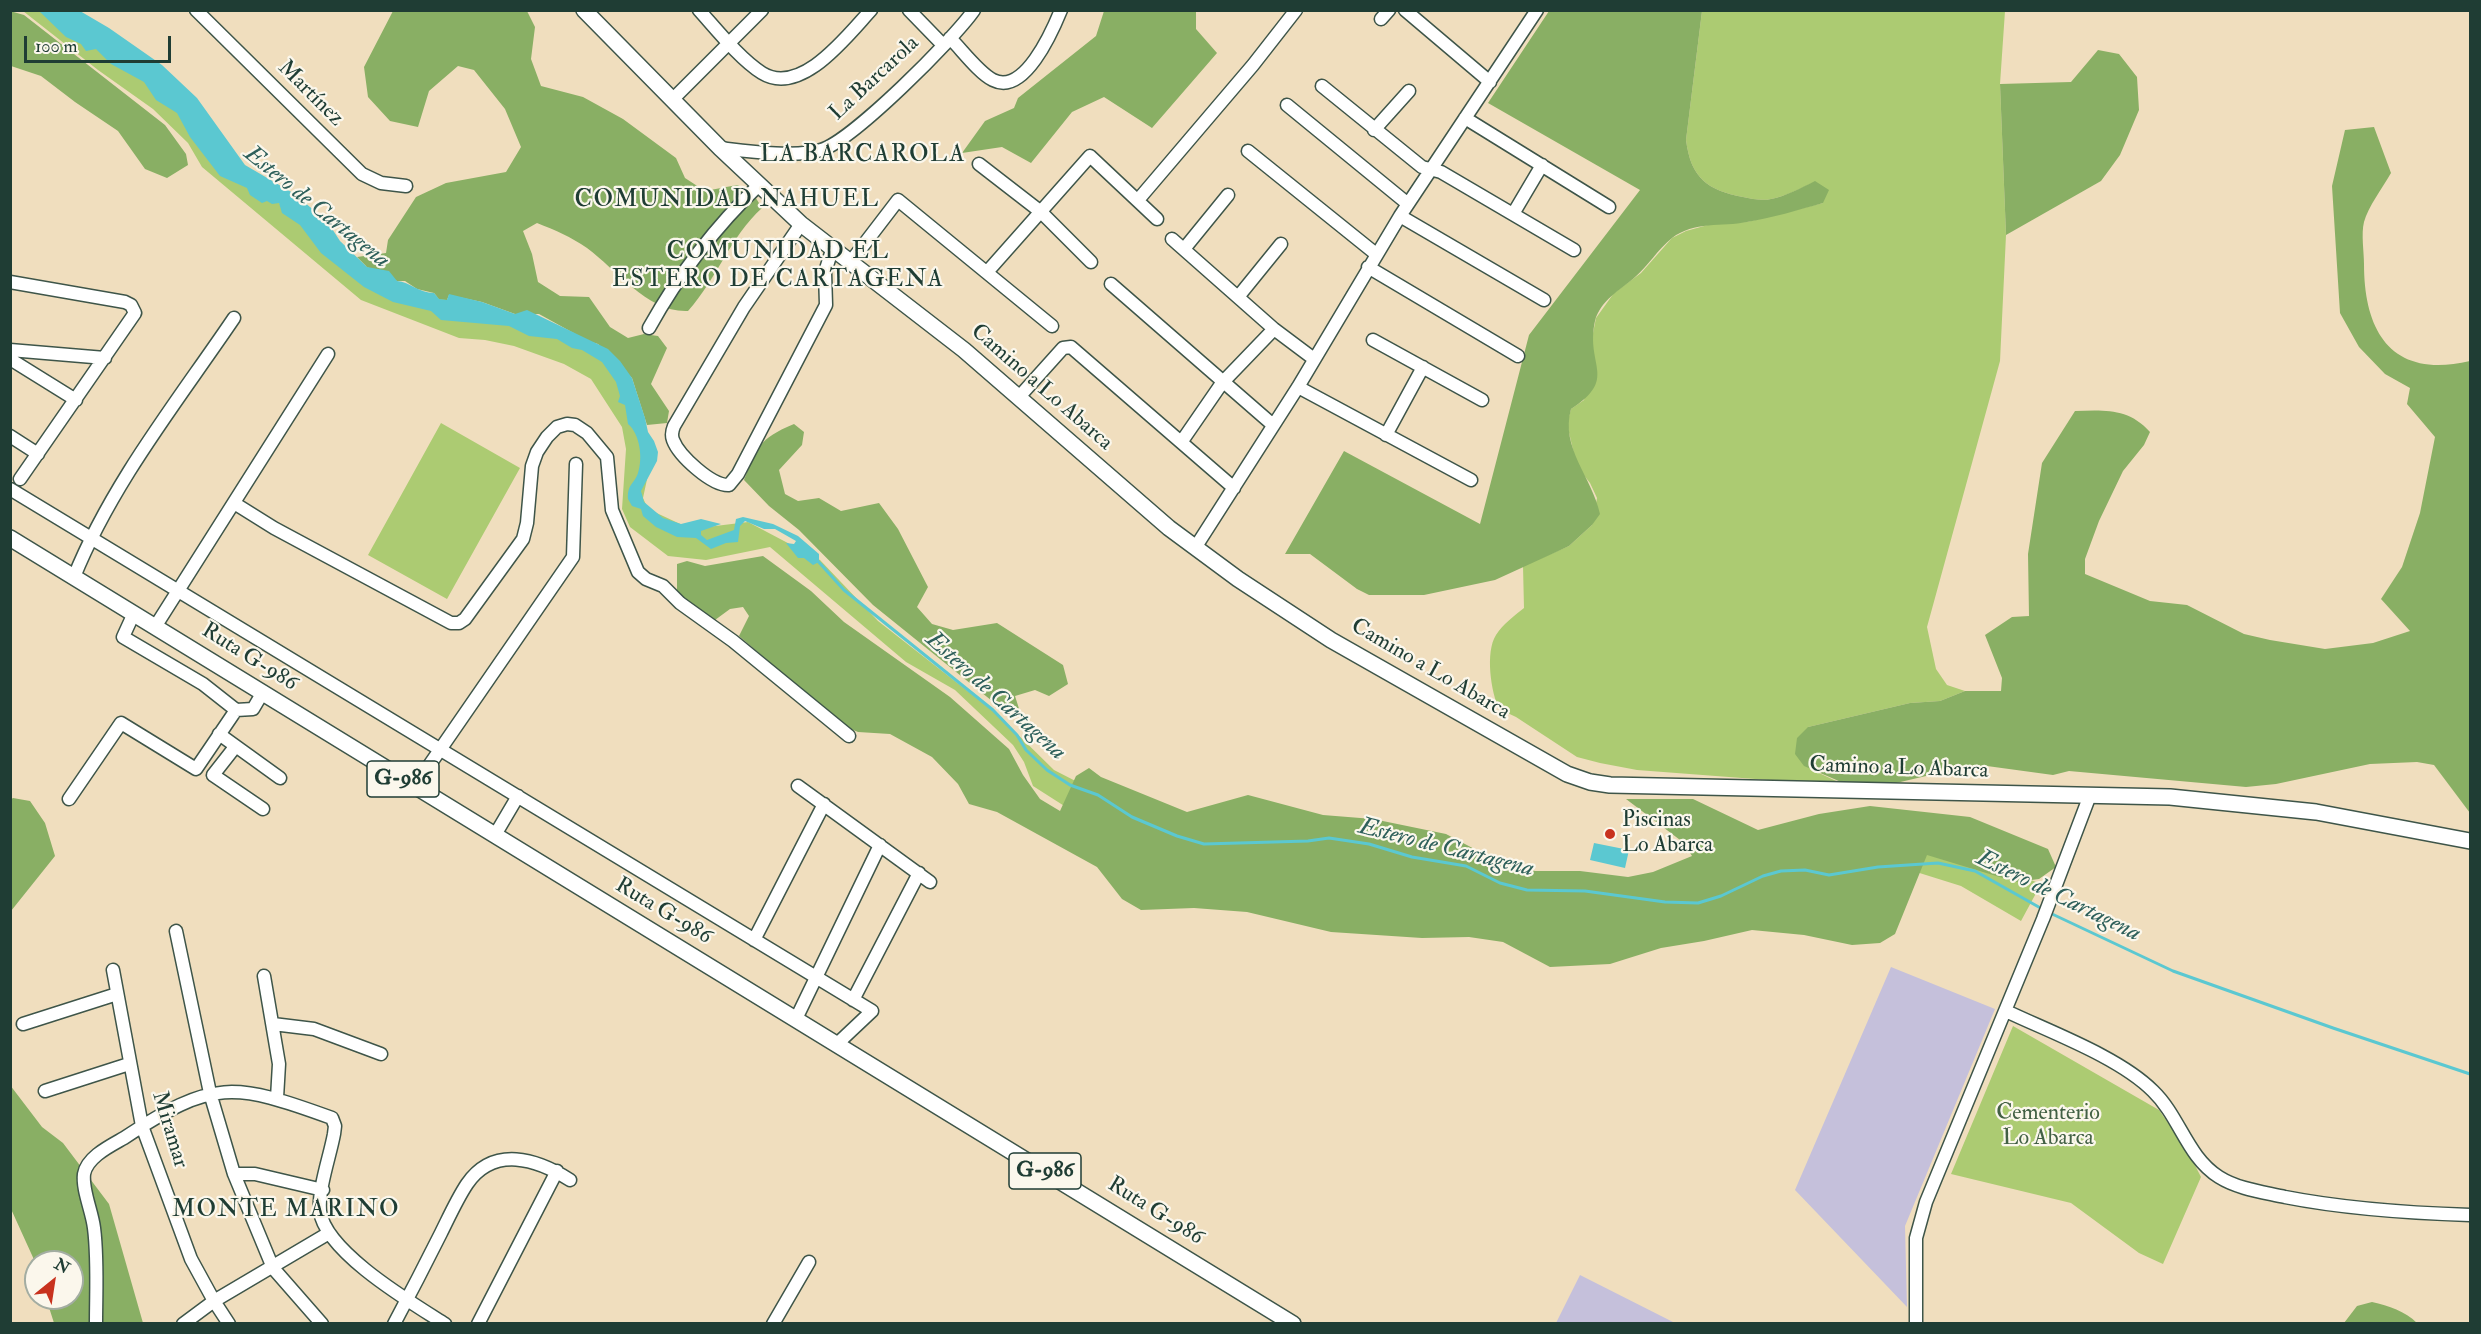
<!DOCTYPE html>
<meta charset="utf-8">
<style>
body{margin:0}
#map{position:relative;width:2481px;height:1334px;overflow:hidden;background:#f0debe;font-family:"IM FELL Double Pica",serif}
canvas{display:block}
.frame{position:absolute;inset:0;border:12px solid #1f3d34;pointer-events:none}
.north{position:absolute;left:24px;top:1250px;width:60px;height:60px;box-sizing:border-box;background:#fbf7ec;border:2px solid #a3ada2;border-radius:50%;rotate:30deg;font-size:16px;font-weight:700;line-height:24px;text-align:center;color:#1f3d34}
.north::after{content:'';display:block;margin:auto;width:21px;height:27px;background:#c8321e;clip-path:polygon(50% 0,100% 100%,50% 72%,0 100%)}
.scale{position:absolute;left:24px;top:36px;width:147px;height:27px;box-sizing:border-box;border:3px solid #1f3d34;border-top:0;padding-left:8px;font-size:18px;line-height:21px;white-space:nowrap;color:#1f3d34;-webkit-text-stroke:4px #fbf7ec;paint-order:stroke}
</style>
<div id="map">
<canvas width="2481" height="1334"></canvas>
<div class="frame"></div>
<div class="north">N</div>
<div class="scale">100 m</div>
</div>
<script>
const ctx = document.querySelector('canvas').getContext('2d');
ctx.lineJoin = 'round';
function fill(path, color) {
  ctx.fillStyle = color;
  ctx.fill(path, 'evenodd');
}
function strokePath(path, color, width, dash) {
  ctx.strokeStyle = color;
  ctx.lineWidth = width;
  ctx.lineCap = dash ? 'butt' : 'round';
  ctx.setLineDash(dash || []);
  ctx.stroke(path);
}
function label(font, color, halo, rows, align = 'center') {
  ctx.font = font + ' "IM FELL Double Pica",serif';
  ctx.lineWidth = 4.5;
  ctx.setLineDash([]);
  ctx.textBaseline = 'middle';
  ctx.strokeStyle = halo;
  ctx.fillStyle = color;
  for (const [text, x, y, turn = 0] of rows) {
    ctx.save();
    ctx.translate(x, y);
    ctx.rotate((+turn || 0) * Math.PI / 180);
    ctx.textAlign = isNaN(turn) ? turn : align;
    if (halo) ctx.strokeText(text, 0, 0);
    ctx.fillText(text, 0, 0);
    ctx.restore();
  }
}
fill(new Path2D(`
 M1891,967L1995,1009L1905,1226L1907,1307L1795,1190Z
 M1580,1275L1675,1323H1556Z`), '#c5c0db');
fill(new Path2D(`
 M23,11H62L133,68L155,82L315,238L402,286L552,330L580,344L607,363L625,387L640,419L652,456L643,498L648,509L691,529L748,522L820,560L878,621L997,714L1054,770L1183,836L1377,876L1503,896L1661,878L1904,839L1945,846L2041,884L2021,921L1961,886L1894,865L1594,934L1534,936L1416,923L1105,832L1033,786L1024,762L1013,745L955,690L906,662L770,547L706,560L668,556L630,527L622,509L626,449L622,427L591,379L564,364L514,346L485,340L459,338L361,300L202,167L188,143L153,109L98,70Z
 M1702,11H2005L2000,84L2006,235L2000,361L1927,627L1936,669L1947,685L1965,691L1940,701L1910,703L1808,727L1819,773L1847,786L1637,770L1600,763L1577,757L1516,717L1499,709C1491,692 1485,652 1496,635C1503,624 1514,616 1524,608L1523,566L1569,546L1592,525L1597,498L1590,483L1579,469L1574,454L1567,424L1571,409L1584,400L1594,359L1591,343L1596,318L1614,293L1641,273L1672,238L1686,231L1715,223L1747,222L1823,203L1815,182C1801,188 1786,196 1771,199C1763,201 1752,199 1743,197C1708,190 1691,179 1686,140Z
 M441,423L520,468L447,599L368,555Z
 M2013,1026L2159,1110L2187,1150L2201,1177L2163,1264L2139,1253L2071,1203L1951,1174Z`), '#accb72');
fill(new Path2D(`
 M10,11L24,15L165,125L186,154L188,165L167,178L145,169L118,131L75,102L41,76L11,66Z
 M393,11H527L535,27L531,59L541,86L583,97L623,119L676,158L685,178L705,191L737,185L751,190L762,208C730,237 717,279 688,311C648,313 617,270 587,248C571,237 555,230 537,223L523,231L532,254L538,282L560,296L589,297L610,327L628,338L644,334L658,336L667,348L651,384L669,411L667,423L647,425L632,378L598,344L588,341L539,314H515L482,302L449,295L447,300L439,299L434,293L417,289L405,281H397L367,267L357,257L386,253L388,240L416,197L446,183L506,172L521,147L505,109L474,70L458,66L429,91L418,127L390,121L368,97L364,67Z
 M1104,11H1196V29L1217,53L1152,128L1104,97L1072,112L1031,163L1002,147L962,153L985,121L1014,108L1018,98L1096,36Z
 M1549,11H1702L1686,140C1691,179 1708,190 1743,197C1752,199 1763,201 1771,199C1786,196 1801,188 1815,181L1829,190L1823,203C1798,210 1772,218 1747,222C1722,227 1694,221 1672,238C1658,249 1648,266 1634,278C1620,290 1600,301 1595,321C1585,366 1619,378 1571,409C1560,448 1592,477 1600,514L1592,525L1569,546L1554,553L1495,580L1424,595H1369L1357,589L1310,554H1285L1344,451L1480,524L1529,335L1640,190L1488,103Z
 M2098,50L2119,54L2137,77L2139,110L2120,155L2101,181L2006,235L2000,84L2071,82Z
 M2374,127L2391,173C2383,187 2368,207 2364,222C2361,234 2364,251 2364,264C2364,335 2394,379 2470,361V813L2434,765L2417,762L2370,764L2276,784L2246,787L2069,771L2053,775L1987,766L1926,776L1879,787L1848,785L1804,766L1795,754L1797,738L1808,727L1910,703L1940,701L1965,691H2001L2002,678L1985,635L2012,617L2029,616L2028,554L2042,463L2075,411C2104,410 2129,408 2150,432L2144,445L2123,471L2099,521L2085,559V574L2150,601L2187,605L2244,634L2270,640L2325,649L2373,643L2410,631L2381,599L2402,567L2420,513L2435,437L2407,404L2410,388L2385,374L2359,347L2340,313L2332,186L2345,130Z
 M794,424L804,432L802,445L779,470L785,494L798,501L819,498L841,511L879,503L898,529L928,587L917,607L932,624L953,630L997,623L1063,665L1068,684L1049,696L1035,690L1015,696L1021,715L1002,709L873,605L799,530L769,506L744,480C758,447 758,439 794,424Z
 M763,556L811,591L844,622L950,697L1009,749L1023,775L1040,799L1060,811L1076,776L1089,768L1101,777L1187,812L1248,795L1323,815L1373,819L1446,834L1497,861L1535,871H1580L1628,877L1653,872L1692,856L1684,843L1626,799H1693L1758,830L1819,814L1870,806L1970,817L2048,849L2056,867L2039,879L2016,882L1927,855L1895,934L1880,943L1852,945L1804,935L1752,930L1704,941L1661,948L1610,964L1550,967L1503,942L1469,937L1422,938L1331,932L1247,912L1194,908L1141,910L1122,899L1097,867L997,812L969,804L958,784L932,757L890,734L858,732L844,726L739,636L749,616L743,607L730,609L715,620L677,594V564L687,561L705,566Z
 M13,798L30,801L45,823L55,856L11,911L10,800Z
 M10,1085L42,1127L63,1143L109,1204L143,1323H54L46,1298H72V1262L36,1264L11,1209Z
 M2372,1302C2389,1306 2405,1311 2417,1323H2344L2357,1306Z`), '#89af64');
fill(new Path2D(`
 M39,11H80L109,28L162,65L197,98L245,165L293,193L327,221L340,241L367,267L389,271L397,281C410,282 419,293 434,293L439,299L447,300L449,294L482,302L515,314L527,310L608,349L620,361L632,378L645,418L648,432L654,441L658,452L657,461L641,491L644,502L663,518L681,524L701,519L721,524L701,531V535L707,540L734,530L736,519L743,517L773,524L798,536L819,554V562L813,565L804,558H798L786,543L794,544L796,541L775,529H764L745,521L740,526L738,542L726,543L711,549L696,538L677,537L656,527L643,516L641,509L632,506L628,499C627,484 635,483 638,473C643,458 640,434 628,424L625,405L618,402L620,396L616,382L602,362L582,350L572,348L557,339L529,336L509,326L441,320L431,311L393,302L364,287L321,253L300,225L282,213L279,203L272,204L267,201L262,203L250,195L247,188L220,176L190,137L177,113L156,100L144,82L111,64L96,49L86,51L81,44L66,37Z
 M1594,843L1629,850L1625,868L1590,860Z`), '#5bc8d1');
strokePath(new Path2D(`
 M816,559L844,590L993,710L1017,735L1026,750L1047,770L1070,785L1098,795L1132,817L1177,836L1204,844L1308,841L1329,838L1369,844L1412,857L1466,866L1500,883L1527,890L1585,891L1665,902L1698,903L1721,896L1763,876L1781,871L1805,870L1829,875L1878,867L1938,863L1975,871L2044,910
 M2050,913L2173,971L2333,1028L2470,1074`), '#5bc8d1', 3);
const minor = new Path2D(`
 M196,10L362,174L381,183L406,186
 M699,10C717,30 740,59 762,73C801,97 847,36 871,10
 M909,10L943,45
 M1405,10L1490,82
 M1381,19L1389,10
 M950,38C962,50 979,73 993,80C1024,96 1052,32 1061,10
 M1322,86L1422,167L1441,172L1574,250
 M672,100L762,10
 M1287,105L1408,204
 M1465,118L1609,207
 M1374,130L1409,91
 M720,148C746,151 796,158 821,150C852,141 954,39 974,10
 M1248,151L1376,254
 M979,164L1041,212L1091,262
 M1138,200L1253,65L1296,10
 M1513,214L1542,165
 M1400,216L1544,300
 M801,224L744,307L674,426C672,431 671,435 673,440C679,456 712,486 729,485L738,474L826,305L825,272L832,250
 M1172,239L1274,329L1314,359
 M1184,249L1228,195
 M849,264L898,200L1052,326
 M1368,267L1518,356
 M988,271L1090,156L1157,219
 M10,282L125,302L131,305L135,313L20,479
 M1111,284L1273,425
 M1238,297L1281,244
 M649,328C679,274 715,227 759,185
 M1373,340L1482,400
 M10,350L105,358
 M10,359L76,400
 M1298,387L1471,480
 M1019,397L1063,348L1071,347L1234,488
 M1386,435L1423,367
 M10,436L38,454
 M1182,441L1222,383L1274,329
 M10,489L872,1011L837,1044
 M234,503L274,528L451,623H459L465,619L523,539L527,523L532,466L537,452L547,437L557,427L567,424L575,425L587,433L607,457L612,510L638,572L646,579L663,586L680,603L733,641L849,736
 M1195,548L1298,387L1400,216L1537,10
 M74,577C112,483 177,402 234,318
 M134,613L123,637L203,684L236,710
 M155,627L328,354
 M219,734L280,778
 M235,747L213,775L263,809
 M415,786L573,557L576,464
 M798,786L930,882
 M69,799L121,723L196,769L236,710L253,709L263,692
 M495,835L518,796
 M176,931L210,1093L234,1174L273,1268L322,1324
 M754,940L824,804
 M113,970L142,1126L191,1259L214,1301L229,1324
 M264,976L279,1064L277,1098
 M853,1000L919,873
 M2006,1011C2050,1032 2119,1057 2153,1091C2180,1117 2187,1157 2219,1177C2238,1189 2263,1192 2285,1197C2346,1209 2408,1213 2470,1215
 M796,1019L880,845
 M23,1024L117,994
 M273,1024L314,1029L381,1054
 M45,1091L129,1064
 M234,1174H255L323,1190
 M96,1324C96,1292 98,1259 94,1228C92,1211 82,1190 84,1174C87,1157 110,1146 124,1138C213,1079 233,1082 332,1118L335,1126L334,1134C330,1156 318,1189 320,1211C325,1252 412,1303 445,1324
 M183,1324L214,1301L329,1233
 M394,1324C410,1294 426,1263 441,1233C449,1217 457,1199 467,1184C494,1145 537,1159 570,1180
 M478,1324L557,1171
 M773,1324L809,1262
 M1916,1324V1238L1926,1202L2043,919L2090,795`);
const major = new Path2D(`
 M584,10L720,148L801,224L964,350L1169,528L1238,579L1331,640L1567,774L1590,782L1610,785L2170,797L2316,812L2470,841
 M10,538L1293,1324`);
strokePath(minor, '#3e5549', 15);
strokePath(major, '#3e5549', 18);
strokePath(minor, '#fff', 12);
strokePath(major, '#fff', 15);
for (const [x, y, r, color] of [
 [1610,834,6,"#c8321e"]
]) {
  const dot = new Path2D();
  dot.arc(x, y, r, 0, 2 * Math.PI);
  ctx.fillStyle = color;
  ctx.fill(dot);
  strokePath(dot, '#fbf7ec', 2);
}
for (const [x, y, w] of [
 [403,779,72],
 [1045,1171,72]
]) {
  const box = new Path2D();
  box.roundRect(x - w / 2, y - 18, w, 36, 4.5);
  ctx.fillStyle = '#fbf7ec';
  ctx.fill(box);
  strokePath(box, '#1f3d34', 1.5);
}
label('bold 21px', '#1f3d34', null, [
 ["G-986",403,779],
 ["G-986",1045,1171]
]);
label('22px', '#1f3d34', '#fbf7ec', [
 ["La Barcarola",875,79,-43],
 ["Martínez",310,94,45],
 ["Camino a Lo Abarca",1041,388,41],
 ["Ruta G-986",249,658,32],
 ["Camino a Lo Abarca",1430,670,30],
 ["Camino a Lo Abarca",1899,769,2],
 ["Ruta G-986",663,912,31],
 ["Miramar",169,1130,73],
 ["Ruta G-986",1155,1212,32]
]);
label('22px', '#1f3d34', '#fbf7ec', [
 ["Piscinas",1622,821],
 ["Lo Abarca",1622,846]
], 'left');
label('22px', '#426044', '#fbf7ec', [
 ["Cementerio",2048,1114],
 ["Lo Abarca",2048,1139]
]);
ctx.letterSpacing = '1.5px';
label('24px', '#1f3d34', '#fbf7ec', [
 ["LA BARCAROLA",863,156],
 ["COMUNIDAD NAHUEL",727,201],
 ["COMUNIDAD EL",778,253],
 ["ESTERO DE CARTAGENA",778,281],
 ["MONTE MARINO",286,1211]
]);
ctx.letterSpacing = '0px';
label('italic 24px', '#2e605b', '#fbf7ec', [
 ["Estero de Cartagena",316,208,39],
 ["Estero de Cartagena",995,697,42],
 ["Estero de Cartagena",1446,849,14],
 ["Estero de Cartagena",2058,897,26]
]);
</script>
